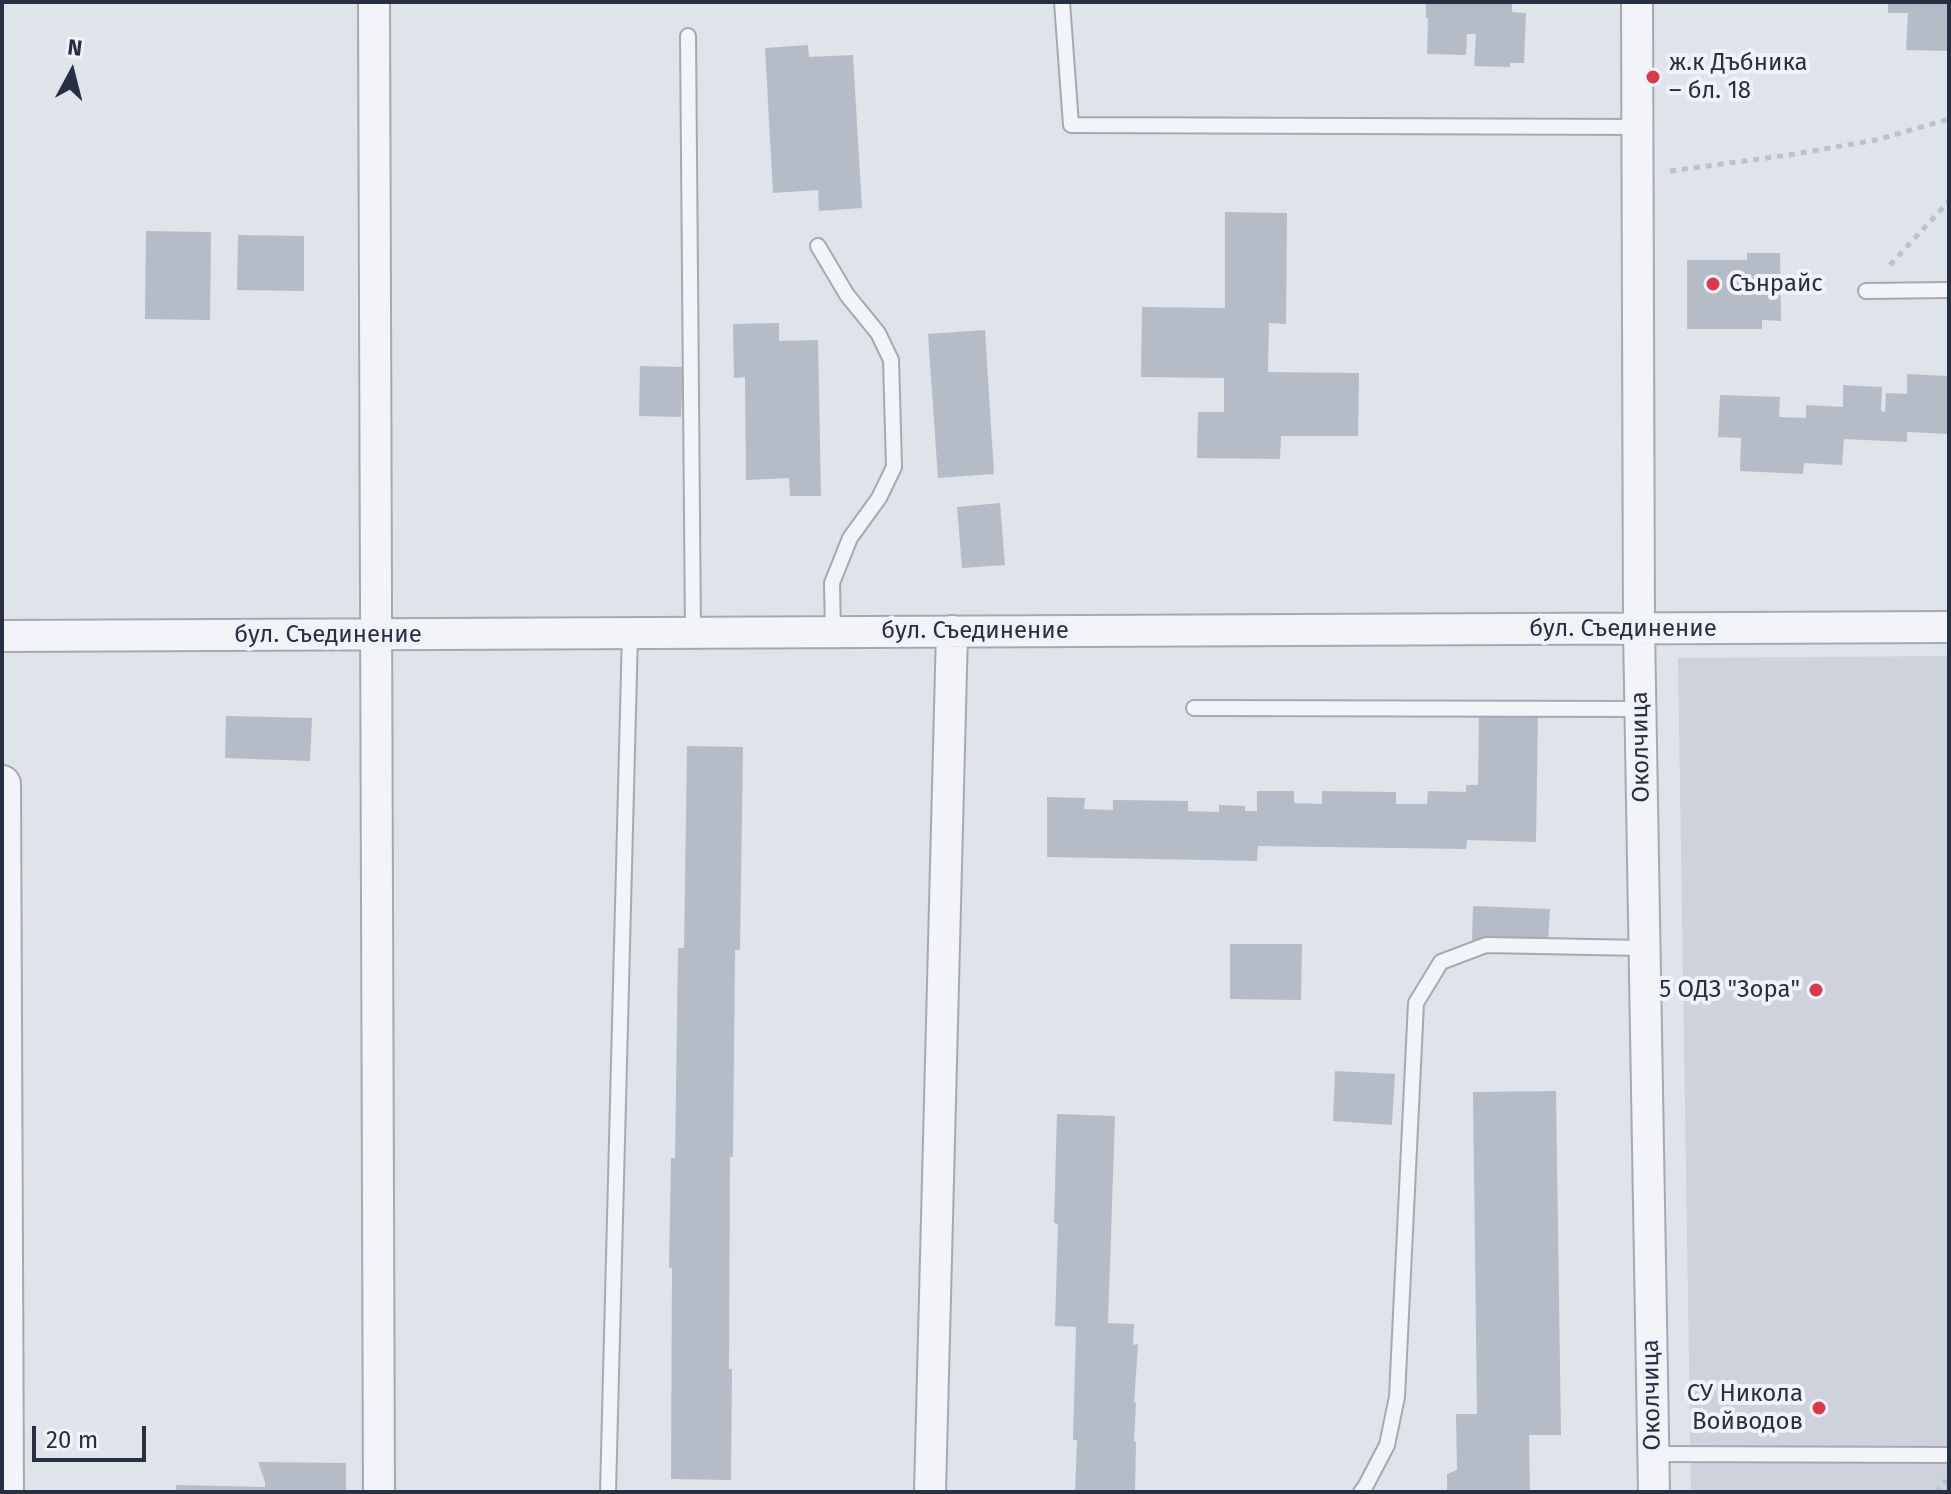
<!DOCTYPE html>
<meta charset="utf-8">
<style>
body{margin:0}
#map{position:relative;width:1951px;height:1494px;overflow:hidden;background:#dfe3ea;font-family:"Fira Sans",sans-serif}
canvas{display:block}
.frame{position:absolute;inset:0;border:4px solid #273042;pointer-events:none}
.north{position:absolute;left:32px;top:32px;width:80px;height:80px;-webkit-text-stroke:6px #eff2f7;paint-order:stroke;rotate:7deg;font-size:22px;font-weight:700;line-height:32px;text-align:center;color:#273042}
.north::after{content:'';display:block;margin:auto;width:28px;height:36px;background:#273042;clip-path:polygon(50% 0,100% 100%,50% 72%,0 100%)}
.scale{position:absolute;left:32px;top:1426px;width:114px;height:36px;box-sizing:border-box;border:4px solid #273042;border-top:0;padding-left:10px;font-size:24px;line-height:28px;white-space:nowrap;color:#273042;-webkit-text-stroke:6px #eff2f7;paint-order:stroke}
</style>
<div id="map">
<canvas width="1951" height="1494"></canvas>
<div class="frame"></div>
<div class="north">N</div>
<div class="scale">20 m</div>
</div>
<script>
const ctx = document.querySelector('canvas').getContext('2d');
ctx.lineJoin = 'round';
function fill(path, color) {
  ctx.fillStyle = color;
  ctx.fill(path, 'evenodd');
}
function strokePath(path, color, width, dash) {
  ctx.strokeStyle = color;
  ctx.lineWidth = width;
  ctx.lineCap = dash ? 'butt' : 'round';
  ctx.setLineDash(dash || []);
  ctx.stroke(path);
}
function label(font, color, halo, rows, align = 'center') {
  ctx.font = font + ' "Fira Sans",sans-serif';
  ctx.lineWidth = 8;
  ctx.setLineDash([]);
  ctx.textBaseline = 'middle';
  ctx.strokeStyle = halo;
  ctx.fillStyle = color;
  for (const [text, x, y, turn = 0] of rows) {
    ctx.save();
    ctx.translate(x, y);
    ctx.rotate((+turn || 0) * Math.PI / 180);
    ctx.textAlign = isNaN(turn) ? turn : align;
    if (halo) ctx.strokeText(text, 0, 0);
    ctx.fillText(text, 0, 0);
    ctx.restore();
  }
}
fill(new Path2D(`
 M1949,656V1492H1691L1678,658Z`), '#cdd2dc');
fill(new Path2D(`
 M1426,2H1512V12L1526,13L1524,63H1510V67L1474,66L1476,34H1467L1466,55L1427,54L1428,18H1426Z
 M1888,2H1949V51L1906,50L1908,13H1888Z
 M808,45L809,57L853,55L862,208L819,211L818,190L773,193L765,48Z
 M1225,212L1287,213L1286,324L1269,323L1268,372L1359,373L1358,436H1281L1280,459L1197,458L1198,412H1224V378L1141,377L1142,307L1225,308Z
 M146,231L211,232L210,320L145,319Z
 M238,235L304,236V291L237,290Z
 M1747,253H1780L1781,321L1762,320V329H1687V260H1747Z
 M779,323V341L818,340L821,496H790L789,478L746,480L745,377L734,378L733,324Z
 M985,330L994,474L938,478L928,334Z
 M640,366L683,367L681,417L639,416Z
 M1907,374L1948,376L1949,434L1907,432V442L1844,439L1842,465L1804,463L1803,474L1740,471L1741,438L1718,437L1720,395L1780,397L1779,417L1806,418V405L1843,407V385L1882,387L1881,411L1885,412L1886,393L1907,394Z
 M1000,503L1005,565L962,568L957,507Z
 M1479,715L1538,716L1536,842L1467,840L1466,849L1258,846L1257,861L1047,857V797L1085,798L1084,809L1113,810V800L1188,801V811L1219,812V805L1245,806V811H1257V791H1294V803L1322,804V791L1396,792V804H1427L1428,791L1466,792V785H1478Z
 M226,716L312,718L310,761L225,758Z
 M687,746L743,747L740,950H735L733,1157H730L729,1369H732L731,1480L671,1479L672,1268H669L671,1158H675L678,948H684Z
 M1473,906L1550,909L1548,943L1472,940Z
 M1230,944H1302L1301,1000L1230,999Z
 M1335,1071L1395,1074L1392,1125L1333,1121Z
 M1556,1091L1561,1435H1529L1530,1492H1447V1474L1457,1470L1456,1414H1477L1473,1092Z
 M1057,1114L1115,1116L1108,1323L1134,1324L1133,1345L1138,1344L1134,1403L1136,1402L1134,1441L1136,1442L1135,1492H1075L1077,1440H1073L1076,1327L1055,1326L1058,1224L1054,1223Z
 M258,1462L346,1463V1492H176V1485L265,1487V1482Z`), '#b6bcc7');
const service = new Path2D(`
 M1062,2L1071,125L1637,127
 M688,36L693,633
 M818,246L847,295L878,333L891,360L894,467L879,498L850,538L832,583L833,632
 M1866,291L1949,290
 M1194,708L1640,709
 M1653,1454L1949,1455
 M608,1492L630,633
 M1361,1492L1365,1487L1387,1445L1397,1397L1416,1003L1441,962L1486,945L1644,948`);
const minor = new Path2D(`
 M374,2L379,1492
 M1637,2L1639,629L1654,1492
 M2,636L1949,627
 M930,1492L952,631`);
const tertiary = new Path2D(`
 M2,784L5,1492`);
strokePath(service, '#a4aab4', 18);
strokePath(minor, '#a4aab4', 34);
strokePath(tertiary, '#a4aab4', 40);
strokePath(new Path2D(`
 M1670,171L1789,155L1876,140L1949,119
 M1890,265L1949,201
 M1936,1492L1946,1480`), '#bdc1c9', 5, [6, 6]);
strokePath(service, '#f2f4f8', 14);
strokePath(minor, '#f2f4f8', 30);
strokePath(tertiary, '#f2f4f8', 36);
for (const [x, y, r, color] of [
 [1653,77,8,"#d93a4b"],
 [1713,284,8,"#d93a4b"],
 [1816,990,8,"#d93a4b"],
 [1819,1408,8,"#d93a4b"]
]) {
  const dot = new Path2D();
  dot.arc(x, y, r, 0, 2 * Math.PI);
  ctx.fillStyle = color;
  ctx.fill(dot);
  strokePath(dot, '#eff2f7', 3);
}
label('24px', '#273042', '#eff2f7', [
 ["ж.к Дъбника",1669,63],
 ["– бл. 18",1669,91],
 ["Сънрайс",1729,284],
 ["5 ОДЗ \"Зора\"",1800,990,"right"],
 ["СУ Никола",1803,1394,"right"],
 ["Войводов",1803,1422,"right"]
], 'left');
label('24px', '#273042', '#eff2f7', [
 ["бул. Съединение",1623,629],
 ["бул. Съединение",975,631],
 ["бул. Съединение",328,635],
 ["Околчица",1641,747,-91],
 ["Околчица",1652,1395,-91]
]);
</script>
